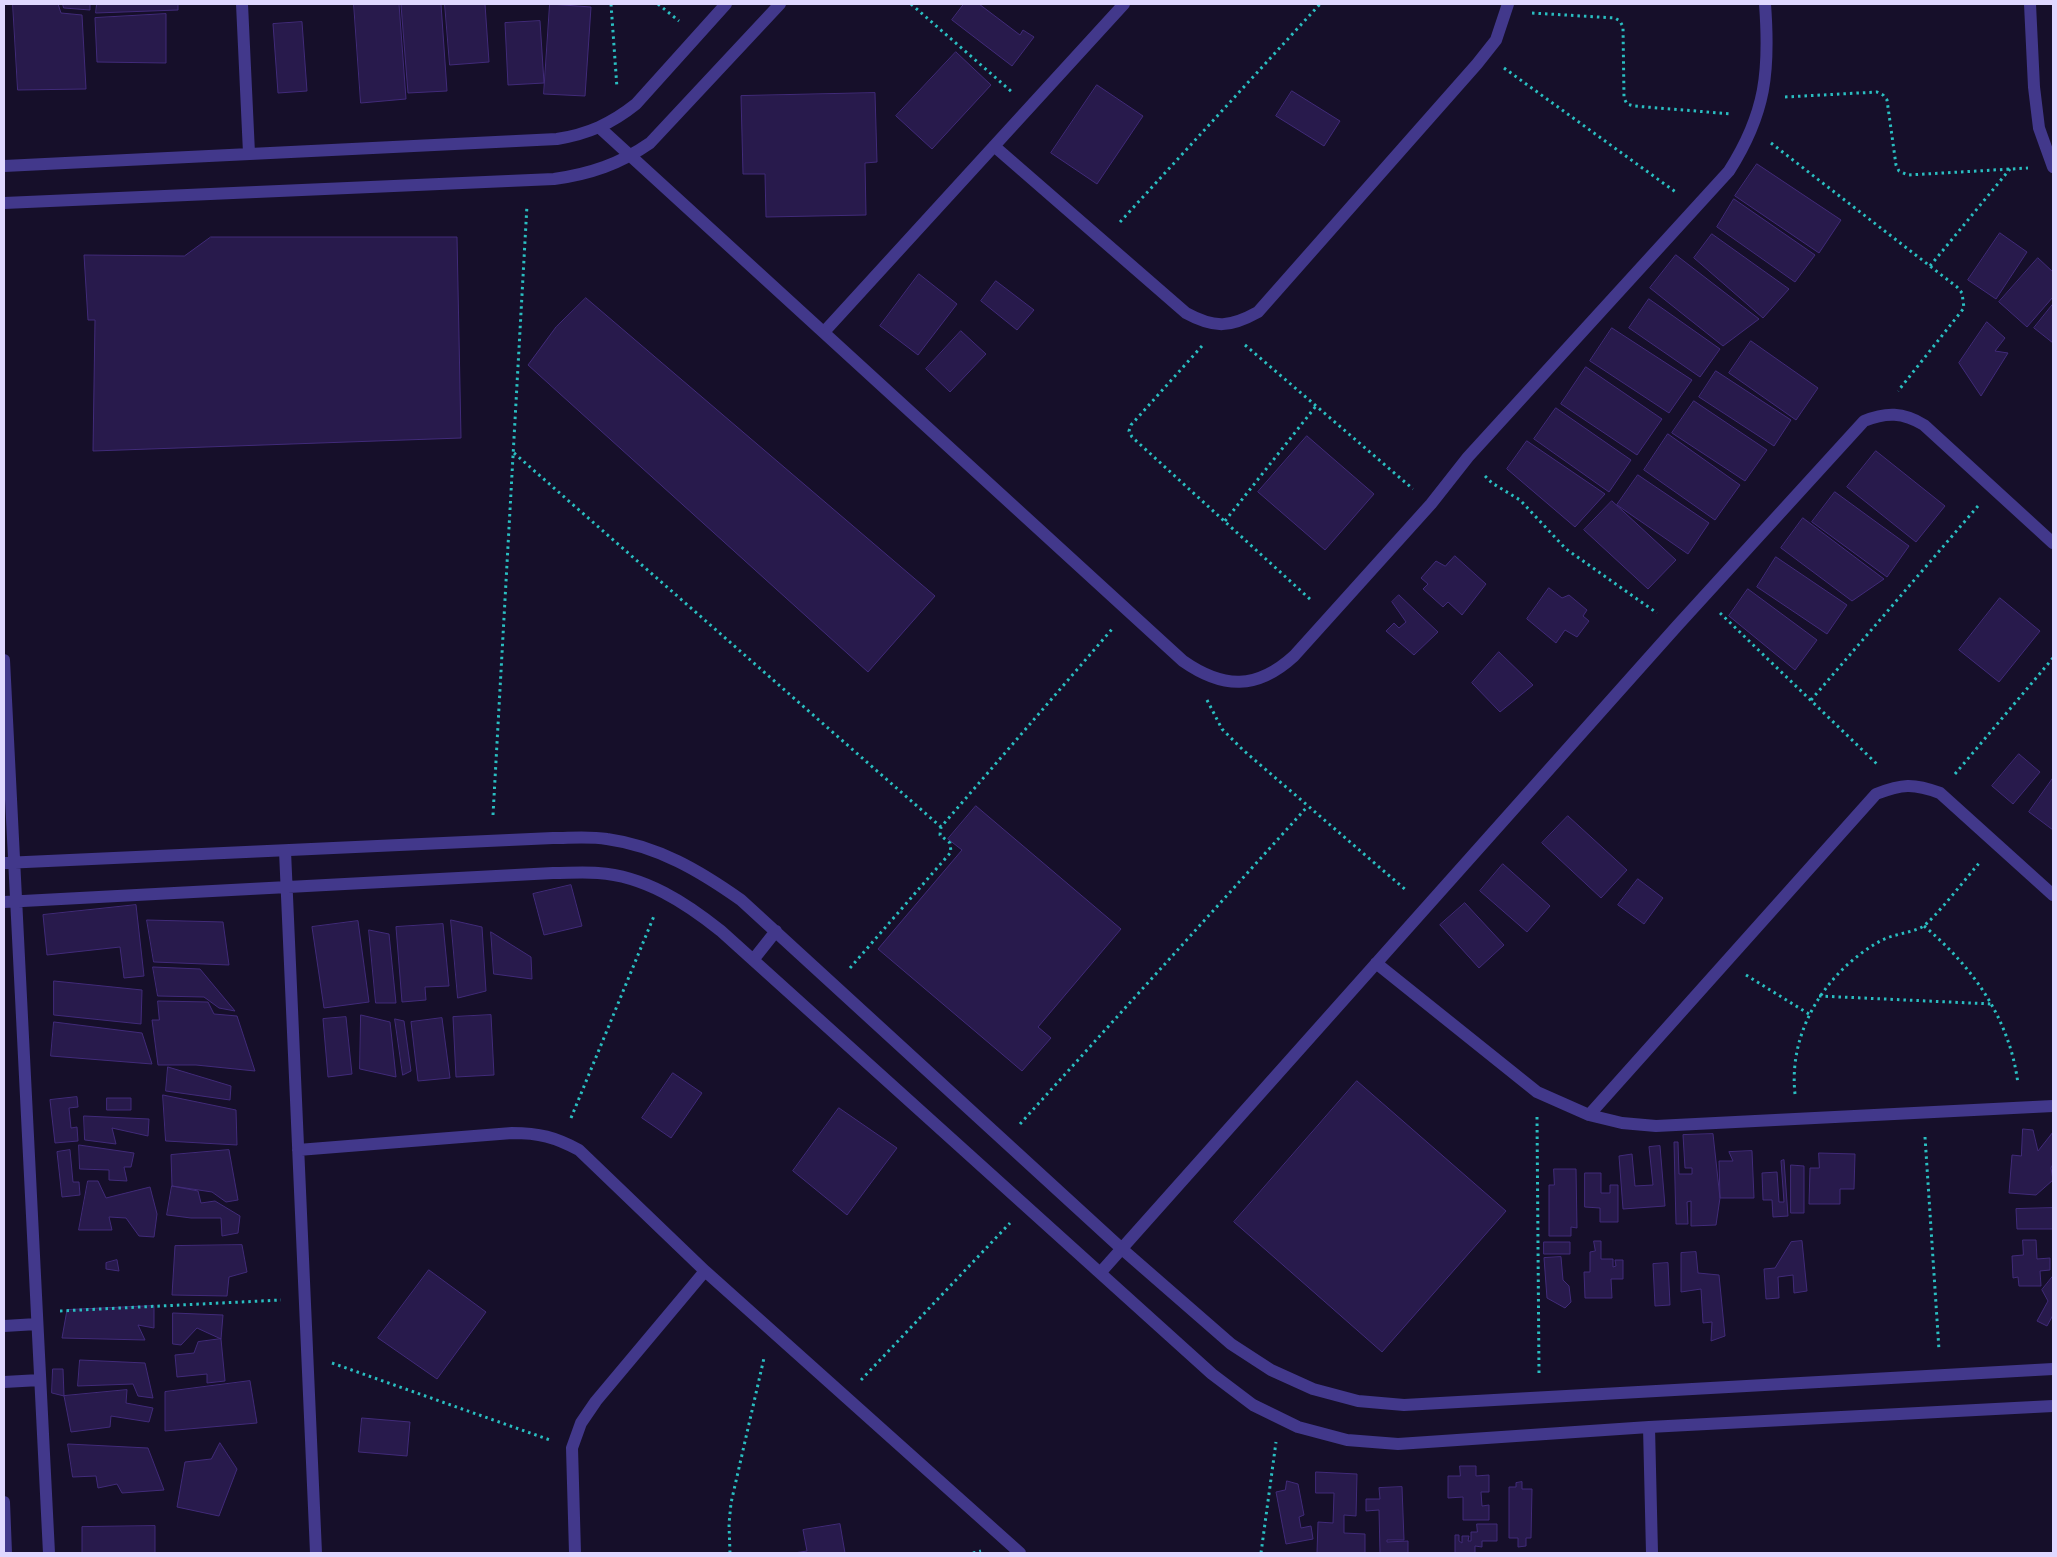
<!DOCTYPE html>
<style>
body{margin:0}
#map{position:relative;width:2057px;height:1557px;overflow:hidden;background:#160f2a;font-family:"Work Sans",sans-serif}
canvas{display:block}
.frame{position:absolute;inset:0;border:5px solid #e0d8ff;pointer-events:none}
</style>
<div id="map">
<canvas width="2057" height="1557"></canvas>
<div class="frame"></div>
</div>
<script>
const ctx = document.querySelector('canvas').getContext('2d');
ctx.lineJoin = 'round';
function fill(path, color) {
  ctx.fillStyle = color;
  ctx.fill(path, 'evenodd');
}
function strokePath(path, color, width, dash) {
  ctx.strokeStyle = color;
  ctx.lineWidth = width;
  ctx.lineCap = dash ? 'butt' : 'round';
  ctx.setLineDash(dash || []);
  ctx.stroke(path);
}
const building = new Path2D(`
 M13,4H58L61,13L82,15L86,89L18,90Z
 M63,4H90V10L64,8Z
 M97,4H178V10L96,13Z
 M354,4H399L406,99L361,103Z
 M441,4L447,91L408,93L401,5Z
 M445,4H485L489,62L450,65Z
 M550,4L591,7L585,96L544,94Z
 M964,4H979L1020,35L1023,30L1034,37L1012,66L952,20Z
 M166,14V63L97,62L95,18Z
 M540,21L544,83L508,85L505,23Z
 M302,22L307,91L278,93L273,24Z
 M956,52L991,85L932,149L896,116Z
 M1097,85L1143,116L1097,184L1051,153Z
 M1292,91L1340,121L1324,146L1276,116Z
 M875,93L877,162L865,163L866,215L766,217L765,174H743L741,96Z
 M1757,164L1841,220L1819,253L1735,196Z
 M1734,199L1815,255L1795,282L1717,227Z
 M2000,233L2027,252L1996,299L1968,280Z
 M1712,234L1789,289L1763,318L1694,258Z
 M211,237H457L461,438L93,451L95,320H88L84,255L184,256Z
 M1676,255L1759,319L1723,346L1650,288Z
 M2038,258L2053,272V297L2027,327L1999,302Z
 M919,274L957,304L918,355L880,326Z
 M996,281L1034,310L1017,330L981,301Z
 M586,298L935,596L868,672L528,365L556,327Z
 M1649,299L1720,349L1700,377L1629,328Z
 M2053,304V343L2034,328Z
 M1987,322L2005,338L1995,351L2008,353L1981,396L1959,363Z
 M1612,328L1692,380L1669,413L1590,361Z
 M961,331L986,354L950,392L926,369Z
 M1751,341L1818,388L1796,420L1729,373Z
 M1586,367L1662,419L1637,455L1561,404Z
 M1716,371L1791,420L1774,446L1699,397Z
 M1694,401L1767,450L1745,481L1672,433Z
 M1556,408L1631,460L1609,492L1534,439Z
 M1668,434L1740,485L1715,520L1644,470Z
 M1307,436L1374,494L1325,550L1258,492Z
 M1527,441L1605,494L1575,527L1507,469Z
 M1876,451L1945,506L1916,542L1847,487Z
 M1638,475L1709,523L1688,554L1617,505Z
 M1835,492L1909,546L1887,577L1812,522Z
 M1612,501L1676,560L1648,589L1584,530Z
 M1803,518L1884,579L1852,601L1781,548Z
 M1455,556L1486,584L1462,615L1448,602L1443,607L1423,589L1428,584L1421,578L1436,561L1445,566Z
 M1776,557L1847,605L1827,634L1757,587Z
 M1549,588L1562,598L1569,595L1587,610L1583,616L1589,621L1577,637L1565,630L1556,643L1527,619Z
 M1748,589L1817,640L1795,670L1729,616Z
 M1399,595L1438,632L1414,655L1386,631L1394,623L1399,628L1406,622L1392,602Z
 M2000,598L2040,631L1999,682L1959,650Z
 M1499,652L1533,685L1500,712L1472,683Z
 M2019,754L2040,772L2013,804L1992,786Z
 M2053,778V830L2029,812Z
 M976,806L1121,929L1038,1027L1051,1038L1022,1071L878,949L962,850L948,839Z
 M1568,816L1627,870L1601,898L1542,843Z
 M1503,864L1550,906L1527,932L1480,891Z
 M1638,879L1663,898L1644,924L1618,905Z
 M571,885L582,926L544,935L533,894Z
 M1465,903L1504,945L1479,968L1440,925Z
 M136,905L144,976L124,978L120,947L47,955L43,915Z
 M147,920L223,922L229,965L154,962Z
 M451,920L482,927L486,991L458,998Z
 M358,921L369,1002L324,1008L312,927Z
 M443,924L449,986L425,987L426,1000L402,1002L396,927Z
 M369,930L389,934L396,1003H376Z
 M491,932L531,957L532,979L494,974Z
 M153,967L200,969L235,1011L219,1008L204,997L158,996Z
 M54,981L142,990L141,1024L54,1015Z
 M158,1001L208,1002L214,1014L237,1016L255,1071L196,1065H158L152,1020H159Z
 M361,1015L390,1022L396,1077L360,1069Z
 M491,1015L494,1075L456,1077L453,1017Z
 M346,1017L352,1074L328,1077L323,1019Z
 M442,1018L450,1078L418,1081L411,1022Z
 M395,1019L404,1021L411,1071L403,1075Z
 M54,1022L142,1033L152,1064L51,1056Z
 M168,1067L231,1086L230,1100L166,1091Z
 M673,1073L702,1093L671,1138L642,1118Z
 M1357,1081L1506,1211L1382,1352L1234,1222Z
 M163,1095L236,1110L237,1145L166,1141Z
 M77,1097L78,1107L69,1108L71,1128L77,1127L78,1141L55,1143L50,1100Z
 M107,1098H131V1110H107Z
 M839,1108L897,1148L847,1215L793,1171Z
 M84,1116L149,1119L148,1136L112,1128L116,1144L85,1140Z
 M2023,1129L2033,1130L2038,1151L2053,1132V1164L2051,1168L2053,1180L2036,1195L2009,1193L2012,1155L2021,1156Z
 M1713,1134L1720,1198L1716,1225L1691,1226V1201L1687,1202L1688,1224H1676L1674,1142H1678L1679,1174H1692V1168H1685L1683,1135Z
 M79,1145L134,1153L131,1167H124L127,1181L109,1180V1170L80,1169Z
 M1660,1146L1665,1206L1623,1209L1619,1156L1632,1154L1635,1186L1653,1185L1649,1147Z
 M70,1150L73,1182H79L80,1195L62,1197L57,1152Z
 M229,1150L238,1200L226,1202L212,1192L172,1186L171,1155Z
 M1752,1151L1754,1198H1720L1719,1161H1733L1729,1152Z
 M1819,1153L1855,1154L1854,1189H1840V1204H1809L1810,1168H1819Z
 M1784,1160L1788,1216L1773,1217L1772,1200H1763L1762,1173L1777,1172L1779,1202H1784L1781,1161Z
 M1791,1165L1804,1166V1213H1791Z
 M1554,1169H1576L1577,1228L1571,1227V1236H1549V1185H1554Z
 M1585,1173H1601V1193H1610V1185H1618V1222H1600V1208L1585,1207Z
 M88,1181H98L106,1198L150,1187L157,1214L154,1237L139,1236L126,1218L109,1217L112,1230H79Z
 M172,1186L198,1191L201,1203L215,1201L240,1216L238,1233L222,1236L221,1218H191L167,1215Z
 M2053,1208V1229H2017L2016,1209Z
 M2023,1240H2036L2037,1259L2050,1258V1270L2040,1271L2041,1286H2019L2018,1277L2013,1278L2012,1256L2023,1255Z
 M1594,1241H1601V1259H1613V1267L1616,1266L1615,1260H1623V1279H1611L1612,1298H1585L1584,1272H1590V1252L1595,1251Z
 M1802,1241L1807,1291L1794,1293L1793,1275L1778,1277L1779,1298L1766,1299L1764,1269L1775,1268L1791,1242Z
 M1544,1242H1570V1254H1544Z
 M242,1245L247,1272L229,1277L227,1296L172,1295L175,1246Z
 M1696,1252L1698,1273L1719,1275L1725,1336L1711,1341L1712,1322L1703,1323L1701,1289L1681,1292V1253Z
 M1561,1257L1563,1280L1569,1286L1571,1302L1565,1308L1547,1298L1544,1258Z
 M117,1260L119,1271L106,1269V1263Z
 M1668,1263L1670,1305L1655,1306L1653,1264Z
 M429,1270L486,1312L437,1379L378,1338Z
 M2053,1276V1315L2047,1326L2037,1321L2048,1301L2042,1290Z
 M154,1306V1328L138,1325L145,1340L62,1338L67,1310Z
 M173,1313L223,1315L221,1339L197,1328L181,1345L173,1344Z
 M221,1339L225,1381L207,1383V1374L177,1377L175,1355L194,1353L198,1342Z
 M80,1360L145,1363L153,1398L138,1396L133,1384L78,1386Z
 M53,1369H63L64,1396L52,1393Z
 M250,1381L257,1423L165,1431V1392Z
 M127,1390L126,1403L153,1408L149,1422L111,1416L110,1427L71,1432L64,1396Z
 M362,1418L410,1422L407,1456L359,1452Z
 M220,1443L237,1469L219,1516L177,1507L185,1462L211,1459Z
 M68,1444L148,1448L164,1490L122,1493L117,1484L98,1488L96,1476L73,1477Z
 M1460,1466H1476V1476L1489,1475V1492H1481L1482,1506L1489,1505V1520H1463V1497L1448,1498V1476H1460Z
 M1316,1472L1357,1474L1356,1516L1344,1515V1533L1365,1534V1553H1317L1318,1522L1333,1523L1334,1493H1316Z
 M1287,1481L1298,1484L1304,1515L1299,1517L1301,1528L1311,1526L1313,1539L1286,1544L1276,1492L1285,1490Z
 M1522,1482V1489H1532L1531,1538H1526V1546L1518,1547V1538H1509V1487H1516V1483Z
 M1402,1487L1404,1540H1387V1542L1408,1541V1553H1380L1379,1510L1366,1511V1499H1380L1379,1488Z
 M840,1524L845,1553H794L807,1551L803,1530Z
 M1477,1524H1497V1541H1482V1547L1475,1546V1553H1455V1535H1459V1541L1462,1543V1536H1469L1468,1541H1471V1532H1477Z
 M155,1526V1553H82V1527Z`);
fill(building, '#281a4c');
strokePath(building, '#412b79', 1);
strokePath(new Path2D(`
 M611,4L617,88
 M658,4L679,21
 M911,4L1012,92
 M1532,13L1615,18L1620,21L1623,27L1624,98L1627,104L1634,106L1732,114
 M1504,68L1677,193
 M1785,97L1877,92L1883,95L1887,100L1896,165L1899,171L1908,175L2028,168
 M1771,143L1957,287L1962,293L1964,308L1898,391
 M1120,222L1320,4
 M1930,266L2010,169
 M1245,345L1413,489
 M1202,346L1131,425L1129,431L1132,437L1312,601
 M514,453L941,827
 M1485,476L1492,483L1520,500L1566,549L1657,613
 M1225,521L1316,406
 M1720,613L1879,766
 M1207,700L1222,729L1243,750L1407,891
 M1811,700L1978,506
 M1955,774L2053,658
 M493,815L527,205
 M1924,926C1973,967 2010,1019 2018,1084
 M850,968L951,852L950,843L940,835L941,827L1113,628
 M1746,975L1809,1014
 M1819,996L1992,1004
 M1795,1094C1788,1030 1827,970 1882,940C1895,934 1910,933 1922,927C1933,921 1970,873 1981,861
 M1537,1117L1539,1374
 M571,1118L654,916
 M1020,1124L1308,806
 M1925,1137L1939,1350
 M60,1311L281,1300
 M332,1363L550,1440
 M861,1380L1010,1223
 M730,1553L729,1524L731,1503L764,1358
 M973,1553L981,1551
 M1261,1553L1276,1442`), '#2abec1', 3, [2.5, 4]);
strokePath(new Path2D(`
 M242,4L249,153
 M2030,4L2034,87L2039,128L2053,167
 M600,128L1183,661C1223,689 1257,690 1294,656L1431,504L1468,457L1729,171C1766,113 1770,71 1765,4
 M994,146L1186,313C1215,329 1231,327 1258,312L1477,64L1496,40L1508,4
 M4,166L557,139C588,134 611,124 636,104L726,4
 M4,203L554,179C590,174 620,164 650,143L780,4
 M824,332L1124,4
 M4,660L49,1553
 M285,851L316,1553
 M4,863L553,838C570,838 589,836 607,839C658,846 700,871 741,900L1122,1249L1231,1344L1271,1370L1313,1389L1358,1401L1404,1405L2053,1369
 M4,902L553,873C568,873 583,872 598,873C645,876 686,903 721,931L1212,1374L1253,1405L1298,1427L1347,1440L1398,1444L1649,1427L2053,1406
 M753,960L776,931
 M1376,963L1537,1092L1589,1115L1622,1123L1656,1126L2053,1106
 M1589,1115L1876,794C1902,784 1913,783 1940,793L2053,895
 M298,1150L512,1133C539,1133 555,1137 579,1150L705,1271L1020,1553
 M1100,1273L1677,626L1864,421C1886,412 1903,412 1924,425L2053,543
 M4,1326L37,1324
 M4,1382L40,1380
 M1649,1427L1652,1553
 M4,1502L6,1553
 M575,1553L572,1448L581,1423L596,1401L705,1271`), '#42388b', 12);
</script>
